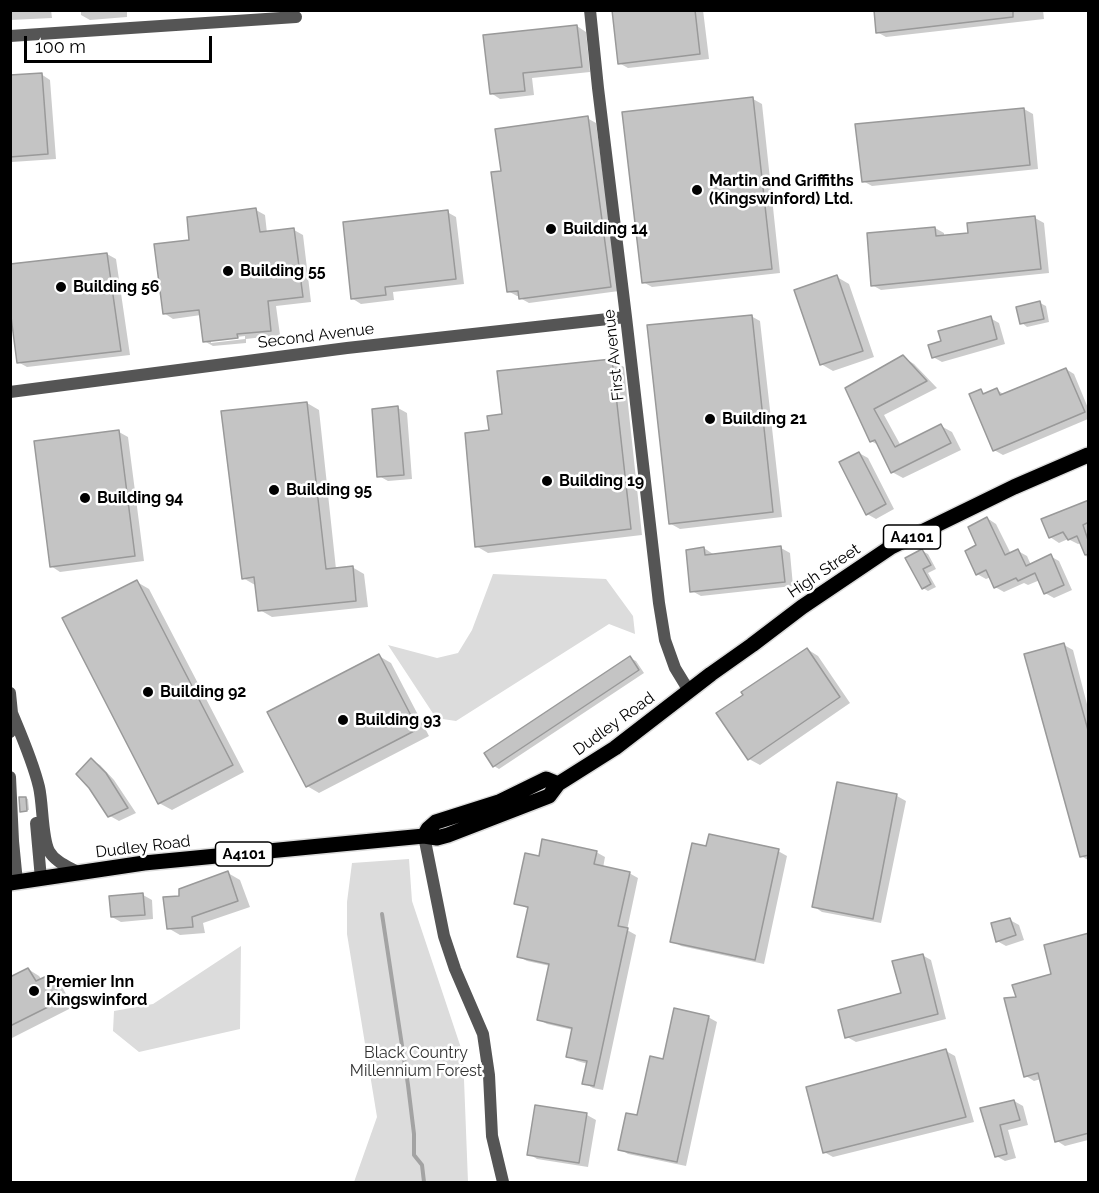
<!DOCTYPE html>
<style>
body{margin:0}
#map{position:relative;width:1099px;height:1193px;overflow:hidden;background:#fff;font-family:Raleway,sans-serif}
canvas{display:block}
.frame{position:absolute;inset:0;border:12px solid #000;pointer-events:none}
.scale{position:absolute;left:24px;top:36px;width:188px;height:27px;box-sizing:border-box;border:3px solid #000;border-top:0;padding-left:8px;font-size:18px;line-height:21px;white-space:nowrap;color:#000;-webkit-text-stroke:4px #fff;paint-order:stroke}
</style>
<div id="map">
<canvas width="1099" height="1193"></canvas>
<div class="frame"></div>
<div class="scale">100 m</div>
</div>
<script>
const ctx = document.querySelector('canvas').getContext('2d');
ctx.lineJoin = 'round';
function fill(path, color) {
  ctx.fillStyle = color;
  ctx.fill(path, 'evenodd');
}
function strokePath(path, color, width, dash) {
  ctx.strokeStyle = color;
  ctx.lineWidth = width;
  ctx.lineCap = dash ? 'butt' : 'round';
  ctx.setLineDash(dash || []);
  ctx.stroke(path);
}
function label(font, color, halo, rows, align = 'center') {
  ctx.font = font + ' Raleway,sans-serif';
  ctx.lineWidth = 5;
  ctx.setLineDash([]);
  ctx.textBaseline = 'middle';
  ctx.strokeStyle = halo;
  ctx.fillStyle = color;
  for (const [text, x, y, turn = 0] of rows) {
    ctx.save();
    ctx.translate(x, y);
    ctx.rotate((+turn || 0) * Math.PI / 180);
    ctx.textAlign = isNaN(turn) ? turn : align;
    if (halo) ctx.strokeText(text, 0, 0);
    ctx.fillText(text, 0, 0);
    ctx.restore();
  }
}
fill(new Path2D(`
 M493,574L606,579L633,616L635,634L609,624L456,721L436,718L388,645L437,658L458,653L472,630Z
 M409,859L412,901L463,1054L468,1182H354L377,1117L347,934V902L352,863Z
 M241,946L240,1029L139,1052L113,1031L114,1011L153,1004Z`), '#dcdcdc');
fill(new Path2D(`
 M10,10H51L52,18L10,20Z
 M81,10H127V17L90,20L81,15Z
 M613,10H703L709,59L628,68L619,63Z
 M875,10H1043L1044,19L886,37L877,32Z
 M577,26L586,32L590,72L532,78L534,95L500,99L491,93Z
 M41,74L50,80L56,159L12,162H10V76Z
 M753,99L762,104L780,273L652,287L643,282Z
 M1024,109L1033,114L1038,169L872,186L863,181Z
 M587,118L596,123L619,291L529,303L520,298V296H517L508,291L502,172Z
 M256,210L265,215L267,233L294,230L303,235L311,302L276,306L280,335L246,339V343L213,346L204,341L201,315L173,319L164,313ZM245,336V339L211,343V340Z
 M447,212L456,217L464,284L393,292L394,300L361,304L353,299Z
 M1035,218L1044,223L1049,273L881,290L872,285L935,228L944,233V237L970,234Z
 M107,254L116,259L130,355L27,367L18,362Z
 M837,277L849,284L874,357L833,371L821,364Z
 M1040,303L1046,306L1049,322L1027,327L1022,323Z
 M751,316L760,321L782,517L680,529L671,524Z
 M990,318L999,323L1005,344L942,362L933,357L943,342Z
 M903,357L914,364L937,388L884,415L901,446L941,426L952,432L961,450L903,478L892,472L880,446L871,441L847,389Z
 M612,360L624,367L642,535L488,553L476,546L490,431L504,415Z
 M1066,369L1074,374L1088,408V419L1003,455L994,450L980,391L986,394L997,390L1005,395Z
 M307,403L319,410L336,569L352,567L364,574L368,607L272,617L260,610L255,585L243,578Z
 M398,408L407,413L412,479L388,481L379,476Z
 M119,432L128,437L144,561L60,572L51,566Z
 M859,453L868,458L894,509L876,519L867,514Z
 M1088,502V560L1081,543L1078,544L1068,539L1059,543L1050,537L1043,520Z
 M987,518L996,524L1011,554L1018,551L1027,556L1031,565L1050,556L1059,561L1072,590L1054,598L1045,593L1040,580L1028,585L1024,583L1004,592L995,587L991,577L986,579L977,574L978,546Z
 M704,548L713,554V556L781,548L790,553L793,586L701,596L692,591Z
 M922,551L928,554L936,569L928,573L936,587L928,591L923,588Z
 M137,582L149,589L244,772L172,810L159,803Z
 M1064,645L1073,650L1088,708V860L1081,856Z
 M807,649L818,656L850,703L760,765L749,759Z
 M379,656L391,663L429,736L319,793L307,786Z
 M630,658L636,661L644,673L499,769L494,766Z
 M91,760L100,765L114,780L136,813L119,821L110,816L90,787Z
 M838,784L897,796L906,801L881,923L822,912L813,906Z
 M26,798L28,799L29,810H22Z
 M707,848L778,851L787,856L764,964L681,946L672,941Z
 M596,852L605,857L603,868L629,873L638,878L627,930L636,935L603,1090L593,1088L584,1083L588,1064L577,1061L568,1056L573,1030L547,1024L538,1019L550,966L527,961L518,956L529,909L516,903L540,858Z
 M228,873L240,880L250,907L203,923L205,933L180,935L168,928L181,898Z
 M143,895L152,900L153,919L121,922L112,917Z
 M1010,920L1019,925L1024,940L1006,946L997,941Z
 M1088,935V1140L1065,1146L1057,1141L1041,1079L1034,1081L1026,1076L1018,998L1053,975Z
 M922,955L931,960L946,1019L856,1042L847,1037L902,994Z
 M28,969L39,976L42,980L49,977L60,983L73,1007L10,1039V978Z
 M708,1017L717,1022L686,1166L628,1154L620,1149L638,1117L664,1061Z
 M946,1051L955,1056L974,1122L833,1157L824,1152Z
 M1014,1101L1023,1106L1028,1125L1008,1130L1016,1158L1005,1161L996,1156L982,1109Z
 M536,1106L587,1115L596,1120L588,1167L537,1159L529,1154Z`), '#0003');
strokePath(new Path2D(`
 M382,914L408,1085L414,1134V1155L422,1165L424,1182`), '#a3a3a3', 4);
const building = new Path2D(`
 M612,10H695L700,54L618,64Z
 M874,10H1013V17L876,33Z
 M577,25L582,67L523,73L525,91L490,94L483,35Z
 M42,73L48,154L10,157V75Z
 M753,97L772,269L642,283L622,112Z
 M1024,108L1030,165L862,182L855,124Z
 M588,116L611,287L519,299L518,291L507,292L491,172L501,171L495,129Z
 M256,208L260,232L294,228L303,297L268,301L271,331L237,334L238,338L203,342L199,310L163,314L154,244L189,240L187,217Z
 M448,210L456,279L385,287L386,295L351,299L343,222Z
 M1035,216L1041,269L871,286L867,233L935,227L936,236L968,233L967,223Z
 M107,253L121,351L17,363L10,309V264Z
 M837,275L863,351L820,365L794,290Z
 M1040,301L1044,319L1020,324L1016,307Z
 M752,315L773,512L669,524L647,325Z
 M991,316L997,339L932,358L928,345L941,341L938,331Z
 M903,355L927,381L874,409L895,447L941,424L951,443L891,473L875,440L870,442L845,388Z
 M612,359L631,529L475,547L465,433L489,430L487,416L502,414L497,371Z
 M1066,368L1085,412L993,451L969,394L981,389L983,394L997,388L1000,395Z
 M307,402L326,569L353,566L356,601L258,611L254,577L242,579L221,411Z
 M398,406L404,475L377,477L372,409Z
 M119,430L135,556L50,567L34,441Z
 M859,452L886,504L866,515L839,462Z
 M1089,500V522L1083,525L1089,543V554L1085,555L1077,536L1068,540L1063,532L1049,538L1041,519Z
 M987,517L1005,555L1018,549L1026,566L1051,554L1064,585L1044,594L1035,573L1018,581L1016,578L994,588L986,570L976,575L965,551L976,545L968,527Z
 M781,546L785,582L690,592L686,550L704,547L705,555Z
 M922,549L931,565L923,569L931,584L922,589L905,558Z
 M137,580L233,765L158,804L62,618Z
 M1064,643L1089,734V855L1080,857L1024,654Z
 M807,648L840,697L748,760L716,713L743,695L741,692Z
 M379,654L418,729L306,787L267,712Z
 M630,656L639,670L493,767L484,753Z
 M91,758L106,773L128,808L108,817L89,788L76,774Z
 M837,782L897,794L873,919L812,907Z
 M19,797H26L27,811L20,812Z
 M709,834L779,849L755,960L670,942L692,843L706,846Z
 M542,839L597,851L594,864L630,872L618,926L628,928L594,1086L582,1084L587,1061L566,1057L572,1028L537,1020L549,964L517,957L528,907L514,904L525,853L539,856Z
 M228,871L238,901L192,917L193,927L167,929L163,897L179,896V889Z
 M143,893L145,915L111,917L109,896Z
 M1010,918L1016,935L996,942L991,923Z
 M1089,933V1133L1055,1142L1038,1073L1024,1077L1004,998L1016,997L1012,985L1051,974L1044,945Z
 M923,954L938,1014L845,1038L838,1010L901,993L892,961Z
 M28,968L36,981L49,975L62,1000L10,1026V977Z
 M674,1008L709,1016L677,1162L618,1150L626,1113L637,1115L650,1056L663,1059Z
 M946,1049L966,1117L823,1153L806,1087Z
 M1014,1100L1020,1120L1000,1125L1007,1154L995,1157L980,1108Z
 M535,1105L587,1113L579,1163L527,1155Z`);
fill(building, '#c4c4c4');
strokePath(building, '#999', 1.5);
const primary = new Path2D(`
 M424,836L428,829L436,822L499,802L546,779L558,784
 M10,883L144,863L424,836L437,838L448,835L549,796L558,784L615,748L711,674L752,645L802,607L891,547L1014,487L1088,455`);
strokePath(primary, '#dbdbdb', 18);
strokePath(new Path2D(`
 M590,10L598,88L626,317L659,603L665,640L675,668L689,691
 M10,36L296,17
 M10,392L347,348L626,317
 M10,693L12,713L10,732
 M12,713C22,737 33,762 39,787C43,804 42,838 49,851C55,862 69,867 79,873
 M10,777L13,841L17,882
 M36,823L41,879
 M424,836L444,936L455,969L483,1034L489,1075L492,1136L503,1182`), '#555', 12);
strokePath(primary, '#000', 15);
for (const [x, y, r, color] of [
 [697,190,6,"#000"],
 [551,229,6,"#000"],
 [228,271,6,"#000"],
 [61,287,6,"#000"],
 [710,419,6,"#000"],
 [547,481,6,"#000"],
 [274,490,6,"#000"],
 [85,498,6,"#000"],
 [148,692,6,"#000"],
 [343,720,6,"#000"],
 [34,991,6,"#000"]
]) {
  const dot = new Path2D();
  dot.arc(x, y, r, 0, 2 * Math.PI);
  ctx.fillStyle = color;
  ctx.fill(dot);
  strokePath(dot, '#fff', 2);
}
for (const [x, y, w] of [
 [912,537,57],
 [244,854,57]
]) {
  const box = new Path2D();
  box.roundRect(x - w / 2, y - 12, w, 24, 4.5);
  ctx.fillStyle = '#fff';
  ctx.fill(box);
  strokePath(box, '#000', 1.5);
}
label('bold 15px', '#000', null, [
 ["A4101",912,537],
 ["A4101",244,854]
]);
label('bold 16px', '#000', '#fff', [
 ["Martin and Griffiths",709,181],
 ["(Kingswinford) Ltd.",709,199],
 ["Building 14",563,229],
 ["Building 55",240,271],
 ["Building 56",73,287],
 ["Building 21",722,419],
 ["Building 19",559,481],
 ["Building 95",286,490],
 ["Building 94",97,498],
 ["Building 92",160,692],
 ["Building 93",355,720],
 ["Premier Inn",46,982],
 ["Kingswinford",46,1000]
], 'left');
label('16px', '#000', '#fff', [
 ["Second Avenue",316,336,-7],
 ["First Avenue",614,355,-96],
 ["High Street",824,571,-34],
 ["Dudley Road",614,724,-36],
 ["Dudley Road",143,847,-7]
]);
label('16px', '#333', '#fff', [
 ["Black Country",416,1053],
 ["Millennium Forest",416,1071]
]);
</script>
